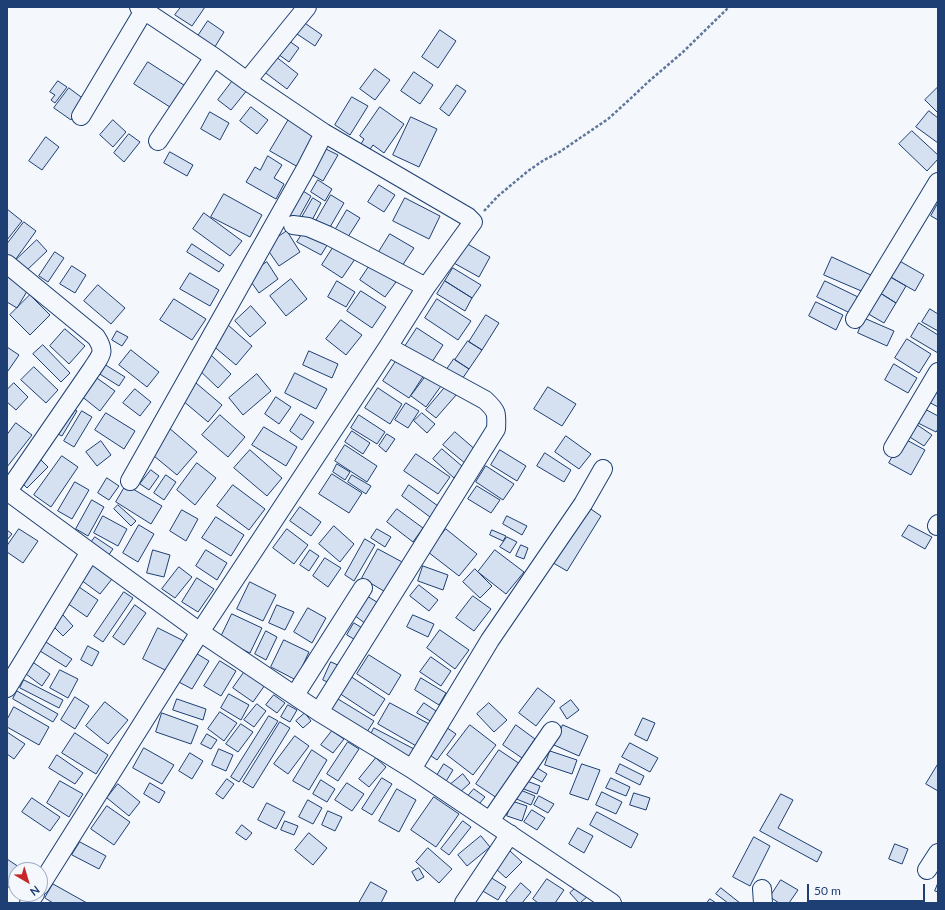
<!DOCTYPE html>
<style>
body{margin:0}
#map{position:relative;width:945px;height:910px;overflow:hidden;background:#f4f7fb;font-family:Lato,sans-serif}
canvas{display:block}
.frame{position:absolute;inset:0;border:8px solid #1d3f73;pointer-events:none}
.north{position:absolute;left:8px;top:862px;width:40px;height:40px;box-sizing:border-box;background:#f4f7fb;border:1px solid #9eadc5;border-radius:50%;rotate:142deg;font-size:11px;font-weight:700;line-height:16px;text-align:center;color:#1d3f73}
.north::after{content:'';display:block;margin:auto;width:14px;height:18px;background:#c62828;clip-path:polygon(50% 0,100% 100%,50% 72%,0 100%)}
.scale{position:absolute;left:807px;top:884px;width:118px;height:18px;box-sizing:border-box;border:2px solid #1d3f73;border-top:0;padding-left:5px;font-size:12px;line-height:14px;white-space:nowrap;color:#1d3f73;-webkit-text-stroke:3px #f4f7fb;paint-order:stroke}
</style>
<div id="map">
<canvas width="945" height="910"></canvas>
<div class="frame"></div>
<div class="north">N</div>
<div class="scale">50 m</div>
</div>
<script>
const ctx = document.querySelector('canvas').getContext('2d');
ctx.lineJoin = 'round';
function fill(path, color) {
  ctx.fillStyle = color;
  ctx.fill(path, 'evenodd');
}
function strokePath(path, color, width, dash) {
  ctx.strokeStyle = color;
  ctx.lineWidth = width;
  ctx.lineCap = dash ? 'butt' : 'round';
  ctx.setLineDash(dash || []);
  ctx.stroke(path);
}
const building = new Path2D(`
 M181,7H205L192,26L175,15Z
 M299,19L322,35L315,46L291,30Z
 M208,21L224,32L213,50L196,39Z
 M440,30L456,41L438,68L422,57Z
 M285,38L299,48L289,62L275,52Z
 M275,56L298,74L287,89L263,71Z
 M148,62L187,87L173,109L134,84Z
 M375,69L390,80L375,100L360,89Z
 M414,72L433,85L420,104L401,91Z
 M234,79L248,89L231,110L218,100Z
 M58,81L67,87L55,103L51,100L55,95L50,92Z
 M457,85L466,91L449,116L440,109Z
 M938,87V113L925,100Z
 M69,88L85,100L71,120L54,108Z
 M352,97L368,106L350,135L335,125Z
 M251,107L268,120L257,134L240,121Z
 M380,107L404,124L384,153L373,145L366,155L358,149L364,139L360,136Z
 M929,111L938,118V143L916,127Z
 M210,112L229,123L220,140L201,129Z
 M411,117L437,129L419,167L393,155Z
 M289,119L317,136L298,167L270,151Z
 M113,120L126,132L113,147L100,135Z
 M912,131L938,155V159L927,171L899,144Z
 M129,134L140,142L124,162L114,153Z
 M46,137L59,147L42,170L29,161Z
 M324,148L338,155L323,181L309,173Z
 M170,152L193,165L187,176L164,163Z
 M268,156L282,165L274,178L284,184L276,199L246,182L255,167L260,170Z
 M318,180L332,189L325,201L311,192Z
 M379,185L395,195L384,212L368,202Z
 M298,188L311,196L296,223L283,216Z
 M224,194L262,215L250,237L211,217Z
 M331,195L344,203L326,234L313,226Z
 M313,198L321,203L310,224L301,219Z
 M405,198L440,216L429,239L393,221Z
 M938,203V220L931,216Z
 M7,209L22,221L7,240Z
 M347,210L360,218L346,240L334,232Z
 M204,213L242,241L230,256L193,229Z
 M24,222L36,231L13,263L7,258V244Z
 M306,228L329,242L321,255L297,242Z
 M287,231L300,252L279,266L265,246Z
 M390,234L414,248L400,269L377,255Z
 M37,240L47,251L27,270L16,260Z
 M464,242L490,257L479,277L452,262Z
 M192,244L224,265L219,272L187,252Z
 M334,246L355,259L342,278L322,265Z
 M55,252L64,258L48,282L39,276Z
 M832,257L873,276L866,293L824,275Z
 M896,259L924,275L915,291L887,275Z
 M267,262L278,279L259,293L247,276Z
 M370,265L396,282L385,297L360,280Z
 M72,266L86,275L75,293L60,284Z
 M453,268L481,285L472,298L445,281Z
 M190,273L219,290L210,306L180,289Z
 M7,275L29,288L17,308L7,302Z
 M887,275L906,286L896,303L877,291Z
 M291,279L307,299L286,316L270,296Z
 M337,281L355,292L346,307L328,297Z
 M445,281L472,298L465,311L437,294Z
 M825,281L858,297L850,313L817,297Z
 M98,285L125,308L111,324L84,301Z
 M361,291L386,307L372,328L347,311Z
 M877,291L896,303L884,323L865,312Z
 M30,295L50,315L30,335L10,315Z
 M174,299L206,319L192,340L160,320Z
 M437,299L471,321L458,340L425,318Z
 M816,302L843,315L836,330L809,316Z
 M251,306L266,323L250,337L235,321Z
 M930,309L938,314V331L922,322Z
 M486,315L499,323L482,350L469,342Z
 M864,318L894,331L887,346L858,333Z
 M341,320L362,335L346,355L326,339Z
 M919,323L938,335V353L911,337Z
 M228,325L252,346L236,365L211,344Z
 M417,328L443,345L430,365L404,348Z
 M65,329L85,346L69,364L50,346Z
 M117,331L128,337L122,346L112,340Z
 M907,339L931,354L919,373L895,358Z
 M468,341L482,350L469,369L455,360Z
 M43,345L70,373L61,382L33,354Z
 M7,347L19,355L8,371L7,370Z
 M131,350L159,372L147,387L119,365Z
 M309,351L338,364L332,378L303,365Z
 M211,355L231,374L218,388L197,368Z
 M400,355L426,372L409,398L383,381Z
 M454,359L469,369L460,382L445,372Z
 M104,364L125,377L119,386L98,373Z
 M894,364L917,378L908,393L885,380Z
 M34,367L58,390L46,403L21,380Z
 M295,373L327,389L316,409L285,393Z
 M257,374L271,391L243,415L229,398Z
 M94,376L115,391L100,411L80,395Z
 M426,376L441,386L426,407L411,396Z
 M14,383L28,397L16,410L7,402V390Z
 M196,383L222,405L208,422L182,400Z
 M447,385L457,394L436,418L426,410Z
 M938,386V407L927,401Z
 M548,387L576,404L562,426L534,409Z
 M378,388L402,404L390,424L365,408Z
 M135,389L151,402L140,416L123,403Z
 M276,397L291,407L279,424L265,414Z
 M406,403L419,411L408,428L395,420Z
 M70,407L77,411L62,436L56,433Z
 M921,407L938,416V429L936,432L914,421Z
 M82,411L92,417L74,447L64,441Z
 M106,413L135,431L124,449L95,430Z
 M422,413L435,424L427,433L414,421Z
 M301,414L314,422L302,440L290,431Z
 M220,415L245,437L228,457L202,435Z
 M359,415L385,432L377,444L351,428Z
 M913,422L932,435L924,446L905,434Z
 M16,423L32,435L7,467V435Z
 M168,427L197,452L177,475L148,451Z
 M264,427L297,447L286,466L252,445Z
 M352,431L370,443L363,454L345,442Z
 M455,432L477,451L466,464L443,445Z
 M387,434L395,439L386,452L379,446Z
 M566,436L591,454L579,469L555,452Z
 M903,438L925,450L911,475L889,463Z
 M101,441L111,455L97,466L86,452Z
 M345,445L377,466L367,482L335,461Z
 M442,449L463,467L454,478L433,459Z
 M250,450L282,478L267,496L234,468Z
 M500,450L526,466L517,481L491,465Z
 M545,453L571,470L564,482L537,466Z
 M416,454L450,477L438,494L404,471Z
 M62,456L78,467L51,507L34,495Z
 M41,460L48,467L27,488L20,481Z
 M197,463L216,478L195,505L177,490Z
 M337,464L350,472L345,480L333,472Z
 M486,466L514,484L503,500L476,482Z
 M151,470L159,476L149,490L140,484Z
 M332,474L362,493L349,513L319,494Z
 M166,475L176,482L164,500L154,493Z
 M352,475L371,486L366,494L348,482Z
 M107,478L119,486L109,500L98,493Z
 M75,482L89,490L72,519L58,511Z
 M126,485L162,506L151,524L116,502Z
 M233,485L265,509L249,530L217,506Z
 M409,485L438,506L430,517L402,496Z
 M477,486L500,500L491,513L468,499Z
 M92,500L104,507L88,536L76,529Z
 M118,505L136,521L131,526L114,509Z
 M585,505L601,516L567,571L550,561Z
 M300,507L321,522L311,536L290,521Z
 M397,509L423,528L413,542L387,522Z
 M182,510L198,519L186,541L170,531Z
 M103,516L127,529L118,546L94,533Z
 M507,516L527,526L522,535L503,524Z
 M216,517L244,535L231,556L202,538Z
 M139,525L154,534L138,562L123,553Z
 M909,525L932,537L925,549L902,536Z
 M334,526L354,544L340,562L319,544Z
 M19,529L38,541L23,563L7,552V546Z
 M287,529L308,545L294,564L273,548Z
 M377,529L391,537L385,547L371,538Z
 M446,529L477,554L459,576L428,552Z
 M7,530L12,534L7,540Z
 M492,530L506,536L503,541L490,535Z
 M95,537L113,549L108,556L90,544Z
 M507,537L517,542L510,553L500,547Z
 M365,539L375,545L354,581L345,575Z
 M521,545L528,548L524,559L516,556Z
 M378,549L404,563L387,593L362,578Z
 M153,550L170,555L164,577L147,573Z
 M206,550L227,563L217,580L196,566Z
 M310,550L319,556L309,571L300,565Z
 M495,550L524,572L506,594L478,572Z
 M325,558L341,568L328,587L313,576Z
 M89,561L112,579L100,594L77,577Z
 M423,566L448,575L443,590L418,581Z
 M179,567L192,577L175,598L162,589Z
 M475,569L492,586L480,598L463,582Z
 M197,578L214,589L198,612L182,602Z
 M250,582L276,595L263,621L237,609Z
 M419,585L438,600L429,611L410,596Z
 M79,587L98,600L87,617L67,603Z
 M124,592L133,598L103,642L94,636Z
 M367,596L380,604L366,624L354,615Z
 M473,596L491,609L474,631L456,618Z
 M135,605L146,613L124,645L113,637Z
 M277,605L294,612L285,630L269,623Z
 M308,608L326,618L312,643L294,632Z
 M232,614L262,628L250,653L220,639Z
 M63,615L73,626L63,636L52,625Z
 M413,615L434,624L428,637L407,627Z
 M354,623L364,629L357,641L347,635Z
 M158,628L184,641L169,672L143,659Z
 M440,630L469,650L455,669L427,648Z
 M266,631L277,637L266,660L255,654Z
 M284,640L309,652L296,680L271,667Z
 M46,642L72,659L66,667L40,651Z
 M88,646L99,652L92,666L81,660Z
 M194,652L209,661L192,689L177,681Z
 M369,655L401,675L389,695L357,674Z
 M431,657L451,671L441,686L420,672Z
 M220,661L236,671L221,696L204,686Z
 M331,662L340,666L332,684L323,680Z
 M34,663L50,674L42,686L26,674Z
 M60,670L78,679L68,698L50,688Z
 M245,671L265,685L253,702L233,688Z
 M350,676L385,699L374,716L339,693Z
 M421,678L446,693L439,705L415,690Z
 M24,680L63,700L59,708L20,688Z
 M538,688L555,701L536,726L519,713Z
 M17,691L58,714L53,722L13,699Z
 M229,694L249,705L241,720L221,708Z
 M274,695L285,703L277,713L266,705Z
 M75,697L89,706L75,729L61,720Z
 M177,699L206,709L203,720L173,710Z
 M338,699L374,721L365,735L329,714Z
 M571,700L579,710L567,719L560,708Z
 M105,702L128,720L108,744L86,726Z
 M390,703L431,725L418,747L378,724Z
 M424,703L439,713L432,722L417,713Z
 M489,703L507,720L494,732L477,714Z
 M257,704L266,711L254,727L244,720Z
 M288,705L297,710L290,722L281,717Z
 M14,707L49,727L39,745L7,727V720Z
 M220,712L237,723L224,741L208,729Z
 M162,713L198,726L191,744L156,732Z
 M305,713L311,721L303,728L296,721Z
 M269,716L278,721L239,782L231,777Z
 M643,718L655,723L647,741L635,735Z
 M280,722L290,728L253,788L243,782Z
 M241,724L253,732L238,752L226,744Z
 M443,725L456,734L437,760L424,751Z
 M470,725L496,745L473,775L447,755Z
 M516,725L535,739L522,758L503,745Z
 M563,725L588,736L579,756L554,745Z
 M374,728L416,750L411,760L369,738Z
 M332,731L344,739L333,753L321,745Z
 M7,732L25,744L14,759L7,754Z
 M75,733L108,755L96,774L62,753Z
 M207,734L217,740L211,749L201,744Z
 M295,736L309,746L288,774L274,764Z
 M348,742L359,749L338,781L327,774Z
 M630,743L658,758L650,772L622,757Z
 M144,748L174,765L162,784L133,768Z
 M219,749L233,755L226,771L212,765Z
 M312,750L327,760L309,790L293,781Z
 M499,750L520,764L497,798L476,784Z
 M550,751L577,760L572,774L545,765Z
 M190,753L203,761L192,779L179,771Z
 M57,755L83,773L75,784L49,768Z
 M376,758L386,767L369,787L359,779Z
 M444,764L453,770L445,783L436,777Z
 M582,764L600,770L588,800L570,794Z
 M620,764L644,776L640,785L616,773Z
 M938,764V791L926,784Z
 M534,766L547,774L542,782L529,775Z
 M463,774L470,783L459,793L451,784Z
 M382,778L392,784L372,815L362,809Z
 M611,778L630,787L626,796L606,788Z
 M227,779L234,784L223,799L216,794Z
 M321,780L335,789L327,802L313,794Z
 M524,780L540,786L537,794L521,788Z
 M60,781L83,794L69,817L47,803Z
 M150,783L165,792L159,803L144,794Z
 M347,783L364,794L352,811L335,800Z
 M118,784L140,802L129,816L107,798Z
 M397,789L416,800L399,832L379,821Z
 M474,789L485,797L479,804L468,796Z
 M518,789L535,796L531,805L514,798Z
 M602,792L622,802L616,814L596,805Z
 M634,793L650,798L646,810L630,805Z
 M781,794L793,800L778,828L822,852L817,862L760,831Z
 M539,796L554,804L548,813L534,805Z
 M434,797L459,814L436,847L411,830Z
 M32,798L60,817L50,831L22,812Z
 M308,800L322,808L313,824L299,817Z
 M512,801L527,806L522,821L507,816Z
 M267,803L285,812L276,829L258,820Z
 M107,806L130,822L114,845L91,829Z
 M532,810L545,818L537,830L524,822Z
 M328,811L342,817L335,831L322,825Z
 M597,812L638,834L631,848L590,825Z
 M285,821L298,826L294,835L281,830Z
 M463,821L471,827L449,855L441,849Z
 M242,825L252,833L246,840L236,833Z
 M578,828L593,836L584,853L569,844Z
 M309,833L327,848L313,865L295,850Z
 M481,836L490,847L467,866L458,855Z
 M754,837L770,846L750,886L733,877Z
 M80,842L106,856L99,869L72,855Z
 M895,844L908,849L902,864L889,859Z
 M428,848L452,869L439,883L416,862Z
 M510,851L522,862L506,878L495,868Z
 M7,859L22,869V870H16V879L10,888L7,886Z
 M419,868L424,877L417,881L412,872Z
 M490,877L506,887L498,900L481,890Z
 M547,879L564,890L555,903H538L533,899Z
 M781,880L798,890L789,903H779L770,897Z
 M371,882L387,891L381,903H359Z
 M521,883L531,892L522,903H509L506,901Z
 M938,883V892L935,891Z
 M53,884L87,903H53L45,898Z
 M579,885L588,896L580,903H579L570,893Z
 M721,888L740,903H728L716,894Z
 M710,899L716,903H707Z`);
fill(building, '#d5e0f0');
strokePath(building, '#1d3f73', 1);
const minor = new Path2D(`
 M247,81L307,7
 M81,116L146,7
 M158,141L214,57
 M293,225L308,227L329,236L426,287
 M7,264L96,337C106,352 101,355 92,369L8,491
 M855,319L938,182
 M893,448L938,372
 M130,481L305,170L324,133
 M7,491L90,552L200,632L319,712L412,769L612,903
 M937,526L938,524
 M7,688L90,552
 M295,695L363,588
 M319,712L496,429C497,413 497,411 485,400L388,347
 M412,769L490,640L583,504L603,469
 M490,821L552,731
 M927,870L938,853
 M40,886L200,632L388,347L426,287L473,222L468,217L324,133L247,81L214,57L139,7
 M762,889L763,903
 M29,903L35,894
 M464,903L510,834`);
strokePath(minor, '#1d3f73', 20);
strokePath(new Path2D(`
 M484,211L498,196L528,171L544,160L558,153L608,119L629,100L648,82L683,52L729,7`), '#5e769c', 2.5, [3, 2]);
strokePath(minor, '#f4f7fb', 18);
</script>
